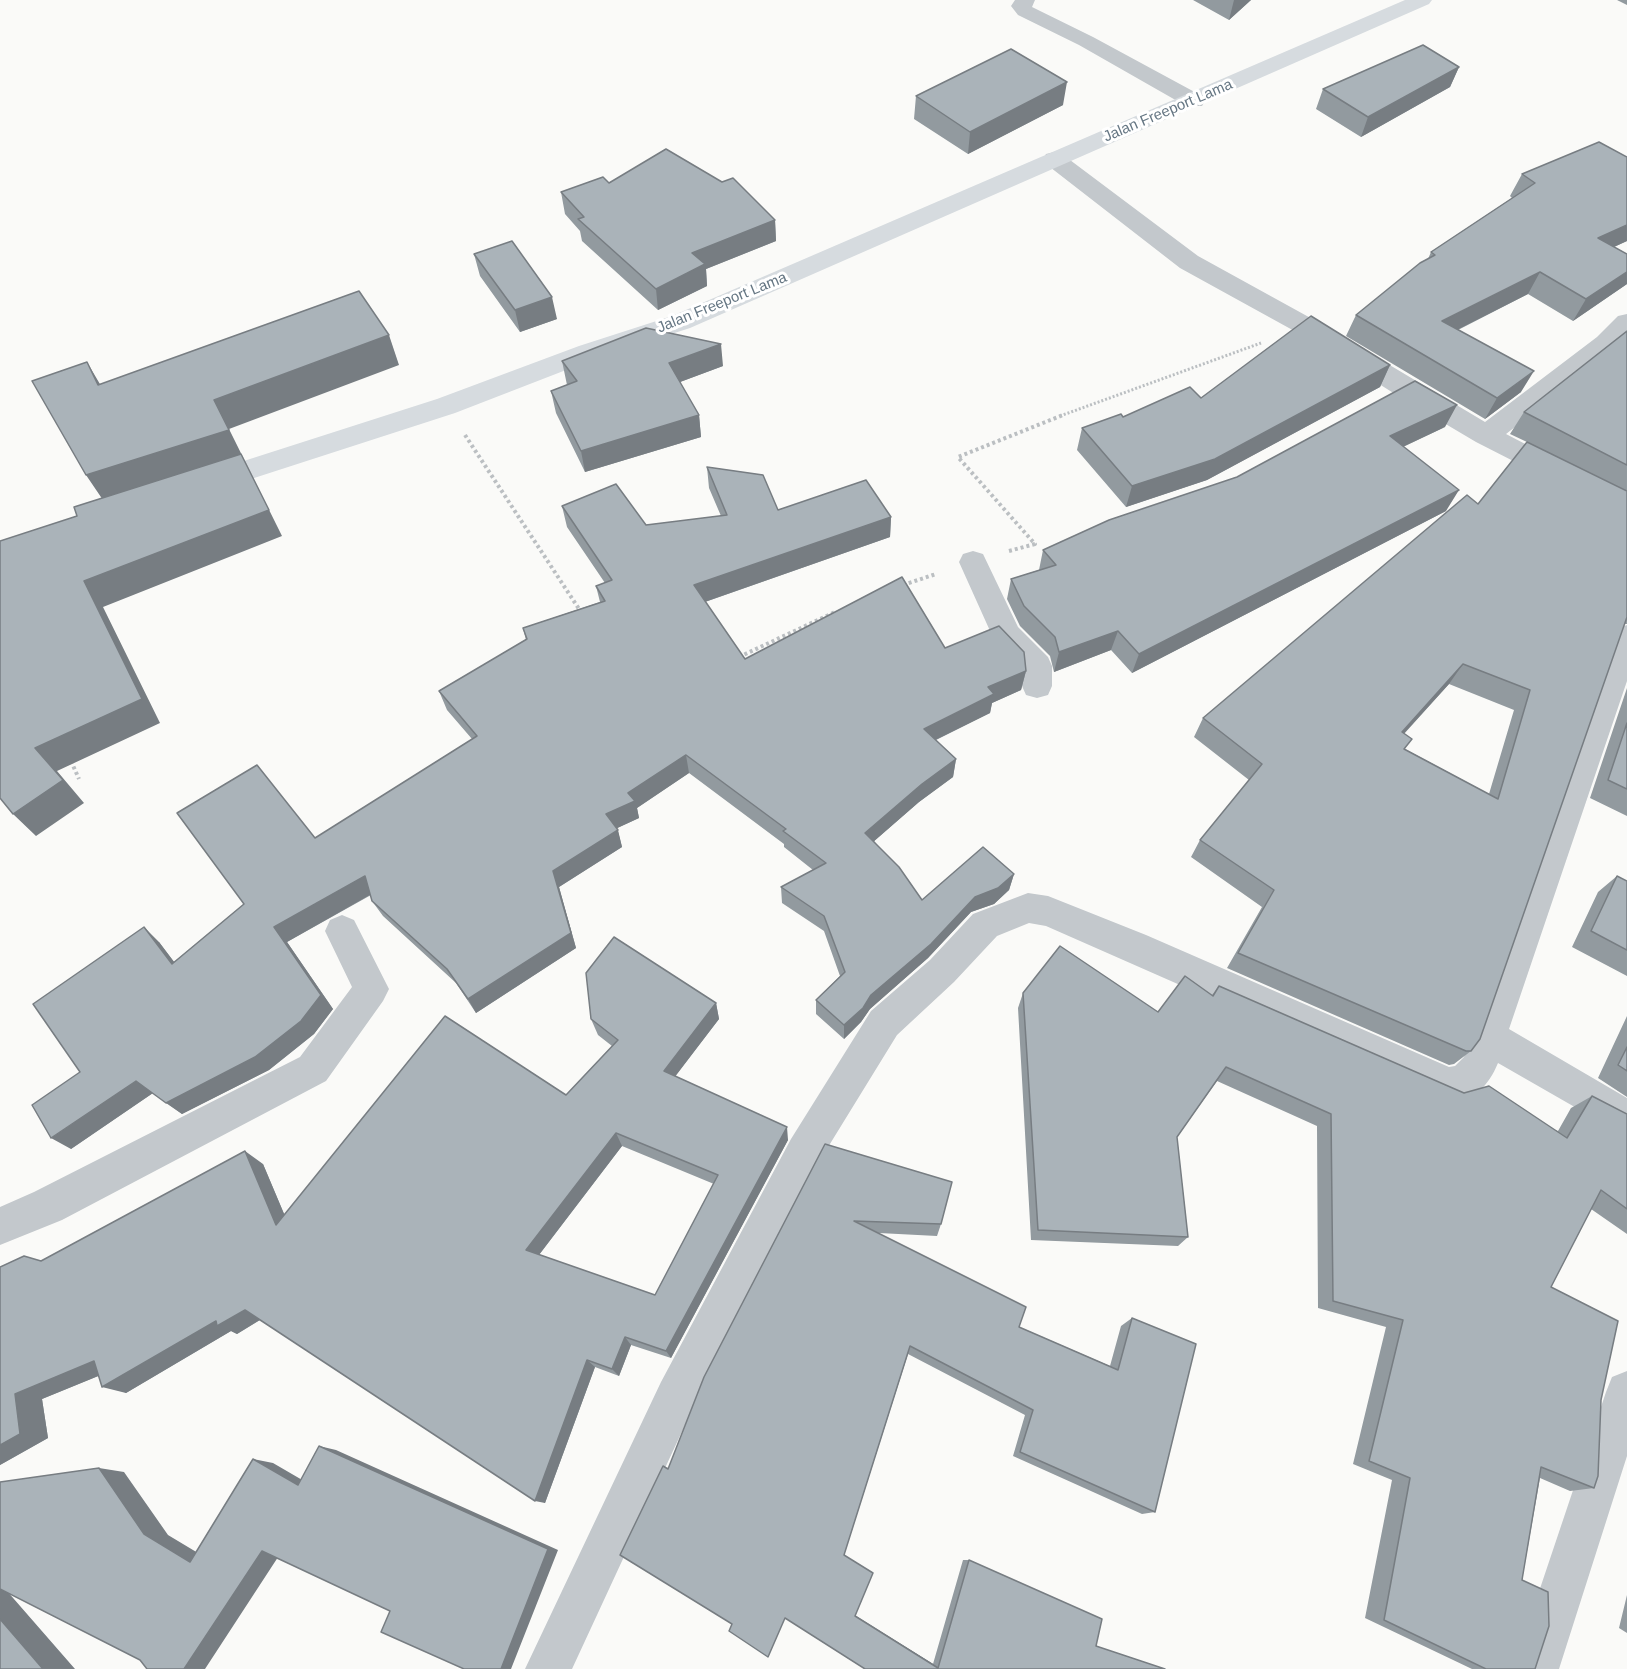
<!DOCTYPE html>
<style>
body{margin:0}
canvas{display:block;background:#fafaf8}
</style>
<canvas width="1627" height="1669"></canvas>
<script>
const ctx = document.querySelector('canvas').getContext('2d');
ctx.lineJoin = 'round';
function strokePath(path, color, width, dash) {
  ctx.strokeStyle = color;
  ctx.lineWidth = width;
  ctx.lineCap = dash ? 'butt' : 'round';
  ctx.setLineDash(dash || []);
  ctx.stroke(path);
}
function fill(path, color) {
  ctx.fillStyle = color;
  ctx.fill(path, 'evenodd');
}
function label(font, color, halo, rows, align = 'center') {
  ctx.font = font + ' Helvetica,sans-serif';
  ctx.lineWidth = 6;
  ctx.setLineDash([]);
  ctx.textBaseline = 'middle';
  ctx.strokeStyle = halo;
  ctx.fillStyle = color;
  for (const [text, x, y, turn = 0] of rows) {
    ctx.save();
    ctx.translate(x, y);
    ctx.rotate((+turn || 0) * Math.PI / 180);
    ctx.textAlign = isNaN(turn) ? turn : align;
    if (halo) ctx.strokeText(text, 0, 0);
    ctx.fillText(text, 0, 0);
    ctx.restore();
  }
}
strokePath(new Path2D(`
 M1060,416L1261,343`), '#bbbfc2', 3, [2, 2]);
strokePath(new Path2D(`
 M465,435L581,612
 M1009,551L1035,544L958,457L1063,415
 M903,585L936,574
 M739,657L835,612
 M71,761L79,779`), '#bbbfc2', 4, [3, 3]);
fill(new Path2D(`
 M1015,0H1035L1032,7L1093,37L1202,96L1205,101L1202,106H1186L1079,45L1018,15L1011,6Z
 M1054,152L1062,154L1198,256L1316,321L1485,422L1597,337L1618,316L1627,314V337L1615,349L1506,434L1627,497V519L1476,442L1395,394L1298,333L1180,268L1046,164L1043,159L1046,154Z
 M973,551L983,554L1018,627L1048,657L1052,666V686L1048,695L1037,698L1026,695L1022,686V670L995,642L959,562L963,554Z
 M1627,625V681L1509,1029L1627,1098V1137L1498,1063C1488,1087 1475,1099 1448,1103L1046,926L1029,923L997,936L954,982L897,1035L817,1165L691,1412L572,1669H525L661,1382L791,1139L871,1011L930,960L973,914L1028,893L1048,896L1146,935L1449,1067L1455,1066L1464,1057L1612,637L1616,629Z
 M342,915L354,920L389,989L383,1001L326,1081L62,1220L0,1245V1207L34,1192L300,1057L352,987L325,931L330,920Z
 M1627,1371V1456L1559,1669H1513L1606,1392L1612,1377Z`), '#c3c8cc');
fill(new Path2D(`
 M1405,0H1432L1429,4L690,328L597,358L455,413L217,490L207,493L197,490L193,483L197,476L437,399L579,346L672,316Z`), '#d6dbdf');
fill(new Path2D(`
 M1193,0H1251L1229,20Z
 M1617,0H1627V5Z
 M1459,67L1450,87L1361,137L1316,109L1323,89Z
 M916,96L1063,105L968,154L914,119Z
 M1522,174L1627,241L1614,247L1627,254V284L1573,321L1528,294L1458,330L1521,392L1485,419L1346,336L1356,315L1428,259L1431,252L1512,198L1510,196Z
 M609,183L775,220L776,241L706,269L707,286L658,310L582,241L580,231L565,214L561,192Z
 M474,254L557,319L520,332L480,276Z
 M1627,331V624H1624L1471,1051L1454,1064L1449,1065L1227,968L1262,907L1191,857L1200,840L1249,780L1194,737L1203,718L1478,504L1527,442L1510,434L1524,412ZM1449,684L1514,710L1489,794L1405,749L1404,734Z
 M562,361L723,366L680,382L699,415L701,437L585,472L556,413L551,391L567,385Z
 M1390,365L1380,387L1207,480L1126,507L1077,450L1082,428L1123,417L1201,398Z
 M1445,427L1403,447L1446,511L1132,673L1111,650L1054,672L1050,656L1020,626L1007,599L1011,579L1039,570L1043,550Z
 M707,467L778,510L891,517L890,537L705,602L745,659L945,648L1026,671L1021,690L992,703L990,713L936,740L956,759L953,777L919,802L874,841L922,900L1014,874L1009,890L994,904L971,912L928,958L870,1009L861,1022L844,1039L816,1014V1000L840,976L824,931L782,903L781,887L813,870L784,847V844L689,773L637,808L639,818L617,828L622,847L559,887L576,948L476,1013L456,983L383,916L372,901L371,895L287,942L333,1009L314,1034L269,1070L182,1114L153,1093L71,1149L80,1072L159,942L174,962L244,904L315,838L472,739L447,710L439,691L526,640L523,628L600,602L596,586L605,583L567,527L562,506L646,525L721,516L709,488Z
 M1627,688V816L1590,798Z
 M1617,876L1627,881V976L1572,947L1598,892Z
 M1219,986L1464,1093L1558,1131L1571,1108L1592,1096L1627,1114V1234L1591,1209L1551,1287L1601,1400L1594,1488L1570,1491L1540,1478L1522,1580L1535,1669H1472L1365,1618L1392,1480L1353,1464L1386,1327L1318,1308L1317,1126L1217,1081L1177,1137L1188,1237L1178,1246L1031,1240L1018,1008L1023,993L1158,1012L1212,995Z
 M716,1003L719,1019L675,1076L788,1140L671,1358L631,1345L619,1376L595,1367L545,1503L260,1320L237,1334L231,1331L126,1393L98,1376L42,1399L48,1438L0,1465V1267L41,1261L263,1164L284,1214L566,1095L612,1046L598,1035L591,1019ZM622,1146L714,1184L655,1295L539,1255Z
 M1627,1016V1097L1598,1078Z
 M825,1144L941,1224L937,1236L879,1233L1019,1327L1110,1366L1121,1326L1132,1318L1155,1512L1142,1514L1013,1456L1025,1415L908,1354L844,1555L855,1616L933,1664L963,1560H969L1096,1646L1165,1669H865L785,1618L732,1624L668,1469Z
 M1627,1595V1633L1619,1628Z`), '#929a9f');
fill(new Path2D(`
 M1234,0H1251L1229,20Z
 M1459,67L1450,87L1361,137L1368,117Z
 M1067,82L1063,105L968,154L970,132Z
 M775,220L776,241L706,269L707,286L658,310L656,289L692,253Z
 M1627,225V241L1585,260L1598,238Z
 M1540,272L1528,294L1431,343L1442,321Z
 M1627,272V284L1573,321L1586,299Z
 M552,297L557,319L520,332L515,310Z
 M389,335L399,365L229,429L282,536L103,607L160,723L57,771L84,803L36,836L13,814L35,748L84,581L105,503L86,475L214,400Z
 M721,344L723,366L672,385L669,363Z
 M87,362L104,391L98,385Z
 M1390,365L1380,387L1207,480L1126,507L1132,486Z
 M1534,371L1521,392L1485,419L1497,398Z
 M1457,405L1445,427L1379,458L1390,436Z
 M699,415L701,437L585,472L581,451Z
 M1459,490L1446,511L1132,673L1139,654Z
 M891,517L890,537L696,605L694,585Z
 M1118,631L1111,650L1054,672L1059,652Z
 M1463,664L1449,684L1388,751L1402,732Z
 M1026,671L1021,690L992,703L990,713L921,747L924,729L988,687Z
 M686,755L689,773L637,808L639,818L611,831L606,814L628,793Z
 M956,759L953,777L919,802L864,850L865,833L922,784Z
 M618,830L622,847L559,887L576,948L476,1013L468,999L553,871Z
 M1014,874L1009,890L994,904L971,912L928,958L870,1009L861,1022L844,1039V1025L871,995L975,897Z
 M365,876L375,892L287,942L333,1009L314,1034L269,1070L182,1114L166,1103L274,927Z
 M144,927L159,942L187,979L172,964Z
 M716,1003L719,1019L668,1086L664,1071Z
 M136,1081L153,1093L71,1149L51,1138Z
 M787,1127L788,1140L671,1358L666,1351Z
 M616,1133L622,1146L535,1260L526,1250Z
 M245,1151L263,1164L293,1235L276,1225Z
 M245,1310L263,1318L237,1334L231,1331L126,1393L102,1387L216,1321Z
 M625,1337L631,1345L619,1376L612,1369Z
 M587,1360L595,1367L545,1503L535,1501Z
 M94,1361L118,1368L42,1399L48,1438L0,1465V1445L15,1394Z
 M319,1446L336,1450L558,1550L511,1669H501Z
 M253,1459L273,1463L316,1488L298,1485Z
 M99,1468L124,1472L168,1535L213,1562H190L144,1534Z
 M262,1551H282L205,1669H184Z
 M0,1583L75,1669H43L0,1619Z
 M853,1614L933,1664L938,1668L855,1616Z`), '#777d82');
const building = new Path2D(`
 M1423,45L1459,67L1368,117L1323,89Z
 M1011,49L1067,82L970,132L916,96Z
 M1599,142L1627,157V225L1598,238L1627,254V272L1586,299L1540,272L1442,321L1534,371L1497,398L1356,315L1420,263L1435,255L1431,252L1535,183L1522,174Z
 M666,149L722,182L733,178L775,220L692,253L705,264L656,289L578,219L584,217L561,192L603,177L609,183Z
 M512,241L552,297L515,310L474,254Z
 M359,291L389,335L214,400L229,430L86,475L32,381L87,362L98,385Z
 M1311,316L1390,365L1215,459L1132,486L1082,428L1121,414L1123,417L1190,387L1201,398Z
 M646,328L721,344L669,363L699,415L581,451L551,391L577,381L562,361Z
 M1627,331V465L1524,412Z
 M1415,381L1457,405L1390,436L1459,490L1139,654L1118,631L1059,652L1055,637L1024,606L1011,579L1056,565L1043,550L1109,520L1237,477Z
 M1527,442L1627,491V617L1480,1039L1471,1051H1466L1238,953L1274,890L1200,840L1262,764L1203,718L1467,495L1478,504ZM1463,664L1530,690L1498,799L1404,749L1412,739L1402,732Z
 M241,454L269,510L84,581L142,699L35,748L63,780L13,814L0,798V541L77,516L74,507Z
 M707,467L763,475L778,510L866,480L891,517L694,585L745,659L902,577L945,648L999,626L1024,652L1026,671L988,687L994,694L924,729L956,759L922,784L865,833L899,867L922,900L983,847L1014,874L998,888L975,897L931,944L871,995L863,1008L844,1025L816,1000L845,972L824,916L781,887L826,863L783,831L786,829L686,755L628,793L635,801L606,814L618,830L553,871L571,933L468,999L447,969L372,901L365,876L274,927L321,995L301,1021L255,1057L166,1103L136,1081L51,1138L32,1105L80,1072L33,1004L144,927L172,964L244,904L177,813L257,765L315,838L477,736L439,691L527,639L523,628L605,601L596,586L612,580L562,506L616,484L646,525L727,515Z
 M1627,723V789L1608,780Z
 M1617,876L1627,881V950L1591,931Z
 M614,937L716,1003L664,1071L787,1127L666,1351L625,1337L612,1369L587,1360L535,1501L245,1310L217,1326L216,1321L102,1387L94,1361L15,1394L20,1434L0,1445V1267L24,1256L41,1261L245,1151L276,1225L445,1016L566,1095L618,1040L591,1019L586,973ZM616,1133L718,1175L655,1295L526,1250Z
 M1060,946L1158,1012L1185,976L1213,996L1219,986L1464,1093L1489,1086L1567,1138L1592,1096L1627,1114V1209L1601,1190L1551,1287L1618,1321L1601,1400L1598,1476L1594,1488L1541,1467L1522,1580L1548,1592L1549,1626L1535,1669H1486L1384,1620L1410,1478L1369,1461L1403,1320L1333,1301L1331,1114L1226,1067L1177,1137L1188,1237L1038,1230L1023,993Z
 M1627,1047V1071L1618,1065Z
 M825,1144L952,1182L941,1224L854,1221L1026,1307L1019,1327L1118,1370L1132,1318L1196,1344L1155,1512L1020,1452L1033,1410L910,1346L844,1555L873,1573L855,1616L938,1668L969,1560L1102,1619L1096,1646L1165,1669H865L785,1618L768,1657L729,1631L732,1624L620,1555L663,1466L668,1469L704,1377Z
 M319,1446L548,1549L501,1669H464L381,1632L390,1611L262,1551L184,1669H147L140,1660L0,1589V1482L99,1468L144,1534L190,1562L253,1459L298,1485Z
 M0,1619L43,1669H0Z`);
fill(building, '#aab3b9');
strokePath(building, '#777d82', 1.5);
label('15px', '#657683', '#fff', [
 ["Jalan Freeport Lama",1168,111,-23],
 ["Jalan Freeport Lama",722,303,-22]
]);
</script>
